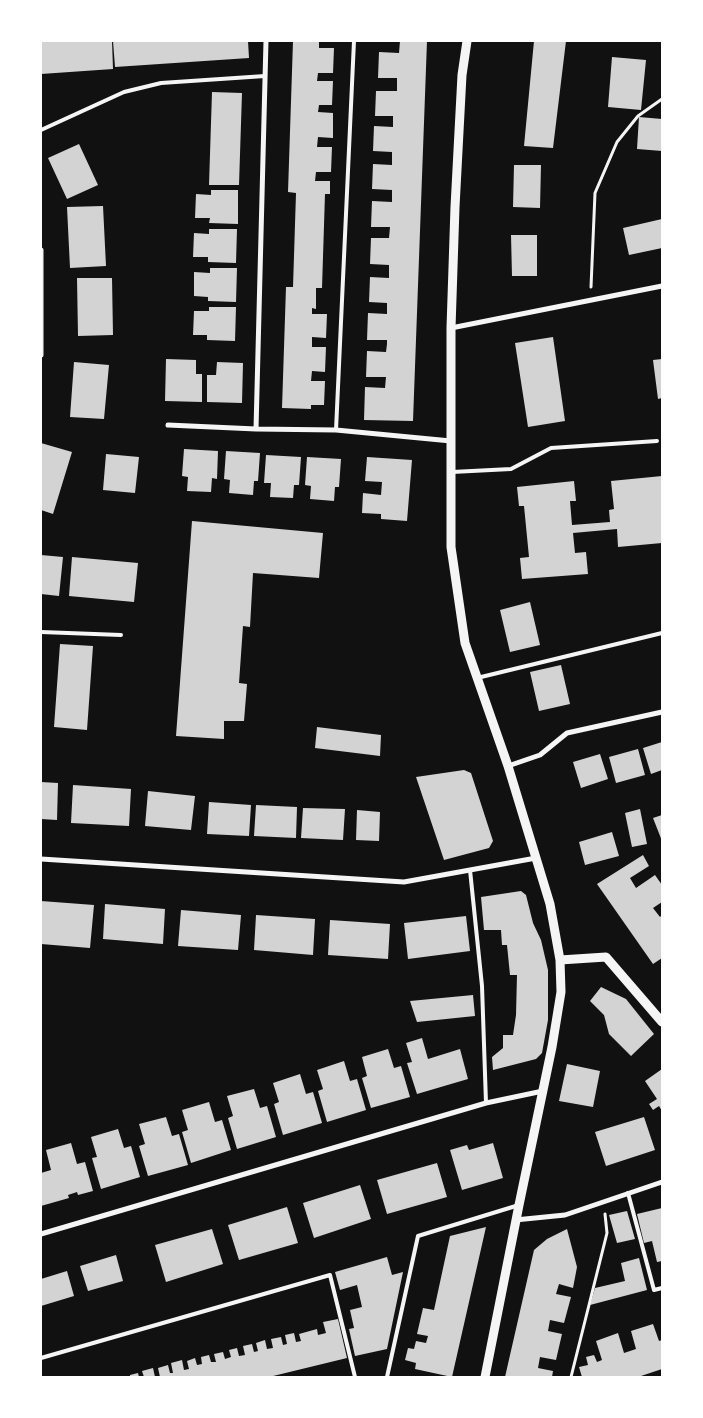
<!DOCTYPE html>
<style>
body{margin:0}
#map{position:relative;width:703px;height:1418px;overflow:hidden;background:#111;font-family:Poppins,sans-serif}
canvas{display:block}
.frame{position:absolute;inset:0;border:42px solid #fff;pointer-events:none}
</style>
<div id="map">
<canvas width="703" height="1418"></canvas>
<div class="frame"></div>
</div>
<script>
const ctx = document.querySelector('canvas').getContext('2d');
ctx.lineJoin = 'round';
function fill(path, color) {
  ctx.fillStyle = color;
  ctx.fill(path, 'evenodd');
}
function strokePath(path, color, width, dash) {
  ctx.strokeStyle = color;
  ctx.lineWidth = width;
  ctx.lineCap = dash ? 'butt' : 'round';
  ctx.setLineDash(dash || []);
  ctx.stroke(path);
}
fill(new Path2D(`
 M58,41H112L113,69L41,74V42Z
 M113,41H248L249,58L115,67Z
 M293,41H319V48H334L333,73H318L317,81H333L332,105H319L318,112L333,113V138L318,137L317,147H332L331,172H316L315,181H330V194H325L322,288H316V309L312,308V314H327L326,338L312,337V347H326L325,372L312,371L311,381H325L324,405H311V409L282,408L286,287H293L296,193L288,192Z
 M400,41H427L413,421L364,420L365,387L385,388L386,377H366L367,351L386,352L387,344V340H367L368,313L387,314V303L369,302L370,277L389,278V265L370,264L371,238H389L390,227H371L372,201L392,202V190L372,189L373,164L392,165V152L373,151L374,126L393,127V116H375L376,91H397V78H378L379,52L399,53Z
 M534,41H566L553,148L524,146Z
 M612,57L646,60L641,110L608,107Z
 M212,92L242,93L239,185H209Z
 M639,117L662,119V151L637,149Z
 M79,144L98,185L67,199L48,158Z
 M514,165H541L540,208L513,207Z
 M211,190H238V224L209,223L210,218H195L196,194L211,195Z
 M103,206L106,266L70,268L67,207Z
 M662,219V248L629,255L623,228Z
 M209,229H237L236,263L208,262V257H193L194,233L209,234Z
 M511,235H537V276H512Z
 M210,268H237L236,302L208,301V297L194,296V272L210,273Z
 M77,278H112L113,335L78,336Z
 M209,307H236L235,341L207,340V335H193L194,311H209Z
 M553,337L565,421L528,427L515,343Z
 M166,359L196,360V374H202V402L165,401Z
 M662,359V398L658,399L653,360Z
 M74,362L109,365L104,419L70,417Z
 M217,362L243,363L242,403L207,402V375H216Z
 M41,443L72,452L53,514L41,510Z
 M184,449L218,451L217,479L212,478L211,492L187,491L188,477L182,476Z
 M226,451L260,453L258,481H254L253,495L229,493L230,480L224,479Z
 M106,454L139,457L135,493L103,490Z
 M266,455L301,457L299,485H294L293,498L270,497L271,483H264Z
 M307,457L341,459L339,487H335L334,501L310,499L311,486L305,485Z
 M367,457L412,460L407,521L381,519V514L362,513L363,493L381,495L382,482L365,481Z
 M662,476V543L618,547L617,529L573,533L575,553L586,552L588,574L522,579L520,558L529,557L524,506H519L517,487L574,481L576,501H570L572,525L610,522L609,510L614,509L611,481Z
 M192,521L323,533L319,578L253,573L250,627L243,626L239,683L247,684L244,721H224V739L176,736Z
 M41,555L63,557L59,596L41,594Z
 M72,557L138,563L134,602L69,596Z
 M530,602L540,645L510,652L500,610Z
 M60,644L93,646L87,730L54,727Z
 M561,665L570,704L539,711L530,672Z
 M317,727L381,735L380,756L315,748Z
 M662,742V770L651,774L643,748Z
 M638,749L645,775L616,783L609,757Z
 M600,754L608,779L581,788L573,762Z
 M464,770L471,773L493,841L489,848L444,860L416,777Z
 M41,782L58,783L57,820L41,819Z
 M73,785L131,789L129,826L71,823Z
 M148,791L195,796L191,830L145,826Z
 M209,802L251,805L249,836L207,834Z
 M256,805L297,807L296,838L254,836Z
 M303,808L345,809L343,840L301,838Z
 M640,809L647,844L632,847L625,813Z
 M357,810L380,812L379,841L356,840Z
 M662,815V841L653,818Z
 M612,832L619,856L585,865L579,842Z
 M643,855L649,866L630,878L636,888L655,875L662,885V902L653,908L660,917L662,915V958L653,964L597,884Z
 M521,891L526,895L533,923L541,940L548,970V1020L542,1053L536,1059L493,1070L492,1057L503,1048V1035H513L516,1015L517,975H510L507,945H502L501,930H484L481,897Z
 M41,901L94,905L90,948L41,944Z
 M105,904L165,909L163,944L103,939Z
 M181,910L241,915L238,950L178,946Z
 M256,915L315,919L313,955L254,950Z
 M466,916L470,951L408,959L404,923Z
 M330,920L390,924L388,959L328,955Z
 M601,987L626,999L654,1034L631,1056L609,1034L604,1015L590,1001Z
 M473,995L475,1016L417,1022L410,1001Z
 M422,1038L428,1059L460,1049L468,1079L417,1094L407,1063L412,1062L406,1043Z
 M388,1049L394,1068L401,1066L410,1097L371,1108L362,1078L367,1076L362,1057Z
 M344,1061L350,1081L357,1079L366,1110L327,1122L318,1091L323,1089L317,1070Z
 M567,1064L600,1071L593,1107L559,1101Z
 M662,1069V1111L659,1106L653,1110L649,1104L657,1099L645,1081Z
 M300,1074L306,1094L313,1092L322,1123L283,1135L274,1104L279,1102L273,1083Z
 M254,1089L260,1108L267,1106L276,1137L237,1149L228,1118L233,1116L227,1096Z
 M209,1102L215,1122L222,1120L231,1150L191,1163L182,1132L188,1130L182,1110Z
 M166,1117L172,1136L179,1134L188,1165L148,1176L139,1146L145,1144L139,1124Z
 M644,1117L655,1150L606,1166L595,1132Z
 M118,1129L124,1148L131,1146L140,1177L101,1189L92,1158L97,1157L91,1137Z
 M71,1143L77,1164L85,1162L93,1191L78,1195L77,1192L68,1195L69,1198L41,1206V1173L51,1170L46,1150Z
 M493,1143L503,1178L462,1190L450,1150L467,1145L469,1150Z
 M437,1163L447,1197L387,1214L377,1180Z
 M360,1185L371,1219L314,1238L303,1203Z
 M287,1207L298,1243L239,1260L228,1225Z
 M662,1208V1261L657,1262L652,1241L644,1243L637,1214Z
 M627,1211L635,1239L617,1243L609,1215Z
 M486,1227L452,1377L415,1369L416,1363L405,1360L408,1348L414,1349L416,1341L426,1343L428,1336L417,1334L423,1308L434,1310L450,1236Z
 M212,1229L223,1264L166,1282L155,1245Z
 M567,1229L577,1267L573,1288L559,1284L556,1294L571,1297L564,1323L550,1320L548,1331L562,1334L556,1360L540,1357L538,1368L553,1371L552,1377H505L534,1250L547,1239Z
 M116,1255L123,1281L88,1291L80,1266Z
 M387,1257L392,1275L403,1272L387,1349L355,1356L349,1329L354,1328L350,1310L362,1307L357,1285L340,1290L335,1272Z
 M639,1258L647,1290L590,1305L595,1288L625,1281L621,1263Z
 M67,1271L74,1296L41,1306V1279Z
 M338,1319L347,1358L269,1377H160L158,1368L168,1365L170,1373H173L171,1363L182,1360L184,1370L189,1369L187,1361L195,1358L197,1365L202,1364L201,1357L209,1355L211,1362H216L214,1354L223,1352L225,1359L231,1357L229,1350L237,1348L239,1356L245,1355L243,1346L252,1344L254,1352L258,1351L256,1343L265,1340L267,1349L273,1348L271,1339L281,1337L283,1345L287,1344L285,1335L294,1333L296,1342L301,1341L299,1334L317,1329L318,1335L326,1333L323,1322Z
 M653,1324L659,1341L662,1340V1369L638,1377H582L579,1367L588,1365L586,1357L594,1355L597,1362L602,1360L596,1341L618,1333L624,1353L636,1349L631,1331Z
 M153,1368L155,1377H144L142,1371Z
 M138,1373L139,1377H130V1375Z`), '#d3d3d3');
strokePath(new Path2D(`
 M591,287L595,193L617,142L638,116L662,99
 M571,1377L607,1233L605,1214`), '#f5f5f5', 3);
strokePath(new Path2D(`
 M41,130L124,92L161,83L265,76
 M336,430L354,41
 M452,472L511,469L551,448L657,441
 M41,632L121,635
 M477,678L662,633
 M470,870L482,986L486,1103
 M628,1193L654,1290L662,1288
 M41,1358L330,1275L355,1377
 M387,1377L418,1236L519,1205`), '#f5f5f5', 4);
strokePath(new Path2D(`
 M41,250V355
 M451,328L662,286
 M168,425L256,429L336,430L451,441
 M256,429L266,41
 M508,766L540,755L567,733L662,712
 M41,859L404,882L536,858
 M515,1220L565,1215L662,1182
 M41,1234L486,1103L543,1091`), '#f5f5f5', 5);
strokePath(new Path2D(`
 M467,41L462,75L455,207L451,328V547L465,643L508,766L550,904L560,960L561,992L552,1047L519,1205L485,1377
 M560,960L606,957L662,1022`), '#f5f5f5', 9);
</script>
